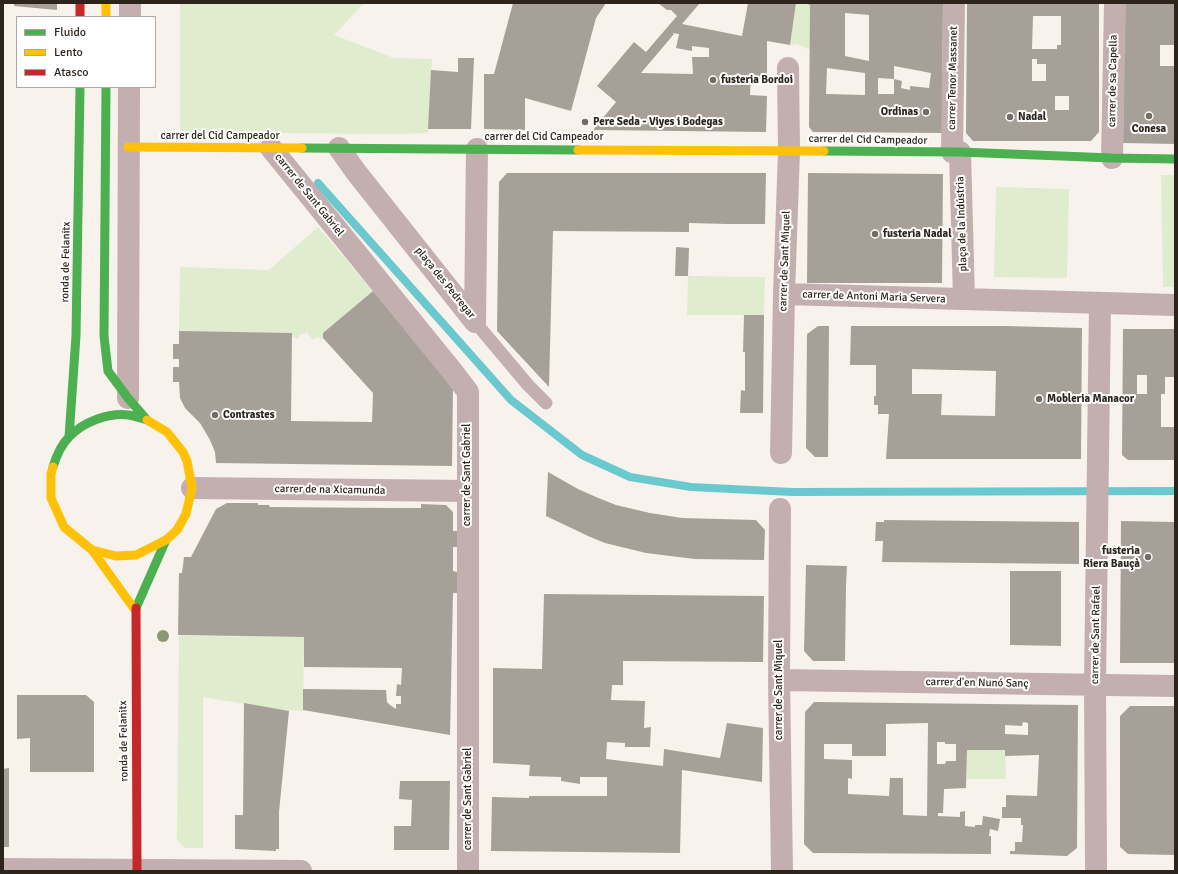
<!DOCTYPE html>
<meta charset="utf-8">
<style>
body{margin:0}
#map{position:relative;width:1178px;height:874px;overflow:hidden;background:#f8f2ed;font-family:Signika,sans-serif}
canvas{display:block}
.frame{position:absolute;inset:0;border:4px solid #2d241c;pointer-events:none}
.legend{position:absolute;left:16px;top:16px;width:140px;height:72px;box-sizing:border-box;background:#fff;border:1px solid #aba7a4;margin:0;padding:5px 7px;list-style:none;font-size:12px;color:#2d241c}
.legend li{display:flex;align-items:center;gap:8px;height:20px}
.legend b{width:20px;border:1px solid #aba7a4}
</style>
<div id="map">
<canvas width="1178" height="874"></canvas>
<div class="frame"></div>
<ul class="legend">
<li><b style="height:5px;background:#4caf50"></b>Fluido</li>
<li><b style="height:5px;background:#ffc107"></b>Lento</li>
<li><b style="height:5px;background:#c62828"></b>Atasco</li>
</ul>
</div>
<script>
const ctx = document.querySelector('canvas').getContext('2d');
ctx.lineJoin = 'round';
function fill(path, color) {
  ctx.fillStyle = color;
  ctx.fill(path, 'evenodd');
}
function strokePath(path, color, width, dash) {
  ctx.strokeStyle = color;
  ctx.lineWidth = width;
  ctx.lineCap = dash ? 'butt' : 'round';
  ctx.setLineDash(dash || []);
  ctx.stroke(path);
}
function label(font, color, halo, rows, align = 'center') {
  ctx.font = font + ' Signika,sans-serif';
  ctx.lineWidth = 4;
  ctx.setLineDash([]);
  ctx.textBaseline = 'middle';
  ctx.strokeStyle = halo;
  ctx.fillStyle = color;
  for (const [text, x, y, turn = 0] of rows) {
    ctx.save();
    ctx.translate(x, y);
    ctx.rotate((+turn || 0) * Math.PI / 180);
    ctx.textAlign = isNaN(turn) ? turn : align;
    if (halo) ctx.strokeText(text, 0, 0);
    ctx.fillText(text, 0, 0);
    ctx.restore();
  }
}
fill(new Path2D(`
 M180,3H364L334,35L394,58L432,59L428,133L399,134L257,133L180,135Z
 M796,3L810,5V49H808L797,44L790,45Z
 M1161,175H1175V287H1163Z
 M996,187L1069,189L1067,278L994,277Z
 M318,227L373,291L323,333V338L321,340L318,337L312,340L307,332L300,335L298,339L292,336V333L179,332L180,267L269,270Z
 M688,276L765,277L764,315H687Z
 M179,636L304,637L303,711L290,710L289,711L203,697V848H185L177,840Z
 M967,704L1004,705L1006,779H967Z`), '#dfeccd');
strokePath(new Path2D(`
 M318,183L511,400L582,455L630,477L691,487L792,492L1175,491`), '#6ac9cf', 8);
fill(new Path2D(`
 M14,3H57V10L14,6Z
 M513,3H606L596,18L571,111L525,98V130L484,129V74H494Z
 M658,3H700L682,24L742,36L748,3H796L790,45L767,41V78L751,75L750,95L767,96L766,132L593,130L616,102L597,86L634,42L646,52L677,16L671,10H667ZM672,33L679,34L676,48L692,51V46L709,48V57H692L693,74L641,73L674,34Z
 M805,3H943L942,133L813,132L809,127L810,5ZM845,13L869,15V61L845,56ZM894,66L931,73L929,88L910,86V90L901,88L902,81L894,79V94H878V78L894,79ZM827,68L865,73V95L826,94Z
 M967,3H1099V132L1091,141H973L966,133ZM1033,16H1061V45H1057V49H1032ZM1032,59H1037V64H1046V81H1032ZM1055,96H1069V110H1055Z
 M1123,3H1175L1174,45H1160V66H1175V144L1123,143L1124,66Z
 M458,58H474L471,129H428L431,70L458,72Z
 M507,173H766L765,224H727L689,223V232L553,231L549,387L497,331L499,182Z
 M808,173L943,174L942,283H807Z
 M676,247L689,248L688,276H675Z
 M373,291L453,387L452,466L216,463L215,452L210,440L200,423L185,408L180,398L179,382H173V367H179V359H173V344H179V331L292,333L291,421L372,422L373,393L323,338V333Z
 M744,315H764L763,413H740L741,390L745,391V352H743Z
 M818,326H829L828,457H815L806,448L807,334Z
 M851,326H1005L1082,328L1081,459H886L889,414H878V405H874V396H876V365H850ZM912,369L996,371L995,416L941,415L942,394H912Z
 M1123,329H1175V377H1165V394H1161V427H1175V460H1128L1122,455ZM1137,375H1147V394H1137Z
 M548,472L578,489L596,497L616,505L650,513L682,518L756,520L765,530L764,560L695,559L646,553L605,543L588,536L546,516Z
 M227,503H258V505H269L270,507L393,508H421V504L446,505L453,512V531H457V547H453V571L457,572V593H453L450,735L303,710V689L386,690L387,702L390,705L396,709V704H401V696H396L397,684L401,685L402,668L304,667V637L178,635L179,573H182L184,557H191L216,509Z
 M884,520L1079,522V564L882,562L883,541H875L876,522H884Z
 M1121,521L1175,522V663H1120Z
 M806,565L847,566L846,586L845,661H813L804,651Z
 M1010,571H1061V646L1010,645Z
 M544,594L764,596L763,662L623,661V685H612L611,700L645,701L644,728L651,727L650,747H625V743L607,742L606,759L663,766L664,749L720,758L727,723L763,728L762,782L682,770L680,853L491,851L492,797L529,798V796H607V777H580V784L561,781V777L529,776L530,765L493,763V668L542,669Z
 M17,695H86L94,702V772H30V738L17,739Z
 M814,702L1078,705L1077,848L1067,856L1010,854V851H1015V842H1022L1023,825H1021V818H1002V807H1006V795L1037,796L1039,755L1005,756V750H967L966,788L944,789L943,813H938V816L960,817V812L965,811V826L975,827V825H982L983,816L1000,819L998,831L990,829L989,836H991V854L813,853L804,844L805,712ZM1023,722L1028,723V735L1005,734V725L1022,726ZM928,723L927,816L903,815V778H890L889,796L848,794V778L852,779V760L824,759V744H852V756H886V724ZM937,742H945V744H956V761H946L945,764H937Z
 M244,703L289,711L279,812V849H276V851L235,849V815H243Z
 M1130,706H1175V855L1128,854L1120,847V716Z
 M9,768V847H3V769Z
 M400,781H450L449,850H394V826H411L412,800L399,799Z`), '#a6a099');
strokePath(new Path2D(`
 M475,322L528,385L546,403`), '#c3afb0', 13);
strokePath(new Path2D(`
 M130,17V3
 M271,148L452,371L468,392V871
 M339,148L356,172L475,322L477,149
 M952,152L954,3
 M960,152L964,299
 M1112,158L1115,3
 M784,294L1175,305
 M128,398L129,87
 M781,453L784,294L789,151L788,68
 M192,488L467,491
 M780,509L779,680L782,871
 M779,680L1175,686
 M3,869L301,871
 M1096,871L1095,684L1100,303`), '#c3afb0', 22);
strokePath(new Path2D(`
 M106,87L104,336L108,371L128,398L147,420
 M302,148L578,150
 M824,151L960,152L1112,158L1175,159
 M69,437L76,336L80,87
 M53,467C56,457 61,445 69,437C83,422 109,412 129,415C135,416 141,418 147,420
 M136,608L166,540`), '#4caf50', 9);
strokePath(new Path2D(`
 M106,3V17
 M128,147L302,148
 M578,150L824,151
 M53,467L51,474V498L64,527L92,550L135,610
 M92,550L116,556L136,555L166,540L177,530L186,514L192,488L187,461L183,452L167,432L147,420`), '#ffc107', 9);
strokePath(new Path2D(`
 M80,3V17
 M136,608L137,871`), '#c62828', 9);
ctx.fillStyle = '#8c9777';
for (const [x, y] of [
 [163,636]
]) {
  ctx.beginPath();
  ctx.arc(x, y, 6, 0, 2 * Math.PI);
  ctx.fill();
}
for (const [x, y, r, color] of [
 [713,80,4,"#746c65"],
 [926,112,4,"#746c65"],
 [1149,116,4,"#746c65"],
 [1010,117,4,"#746c65"],
 [585,122,4,"#746c65"],
 [875,234,4,"#746c65"],
 [1039,399,4,"#746c65"],
 [215,415,4,"#746c65"],
 [1148,557,4,"#746c65"]
]) {
  const dot = new Path2D();
  dot.arc(x, y, r, 0, 2 * Math.PI);
  ctx.fillStyle = color;
  ctx.fill(dot);
  strokePath(dot, '#fff', 1.5);
}
label('11px', '#2d241c', '#fff', [
 ["carrer Tenor Massanet",953,78,-89],
 ["carrer de sa Capella",1113,81,-89],
 ["carrer del Cid Campeador",220,136],
 ["carrer del Cid Campeador",544,137],
 ["carrer del Cid Campeador",868,140,1],
 ["carrer de Sant Gabriel",309,195,51],
 ["plaça de la Indústria",962,224,-92],
 ["carrer de Sant Miquel",785,261,-88],
 ["ronda de Felanitx",66,262,-89],
 ["plaça des Pedregar",445,283,51],
 ["carrer de Antoni Maria Servera",874,297,2],
 ["carrer de Sant Gabriel",467,475,-90],
 ["carrer de na Xicamunda",330,490,1],
 ["carrer de Sant Rafael",1096,635,-89],
 ["carrer d'en Nunó Sanç",977,683,1],
 ["carrer de Sant Miquel",779,690,-90],
 ["ronda de Felanitx",124,741,-91],
 ["carrer de Sant Gabriel",468,799,-90]
]);
label('bold 11px', '#2d241c', '#fff', [
 ["fusteria Bordoi",721,80],
 ["Ordinas",918,112,"right"],
 ["Nadal",1018,117],
 ["Pere Seda - Viyes i Bodegas",593,122],
 ["Conesa",1149,129,"center"],
 ["fusteria Nadal",883,234],
 ["Mobleria Manacor",1047,399],
 ["Contrastes",223,415],
 ["fusteria",1140,551,"right"],
 ["Riera Bauçà",1140,564,"right"]
], 'left');
</script>
